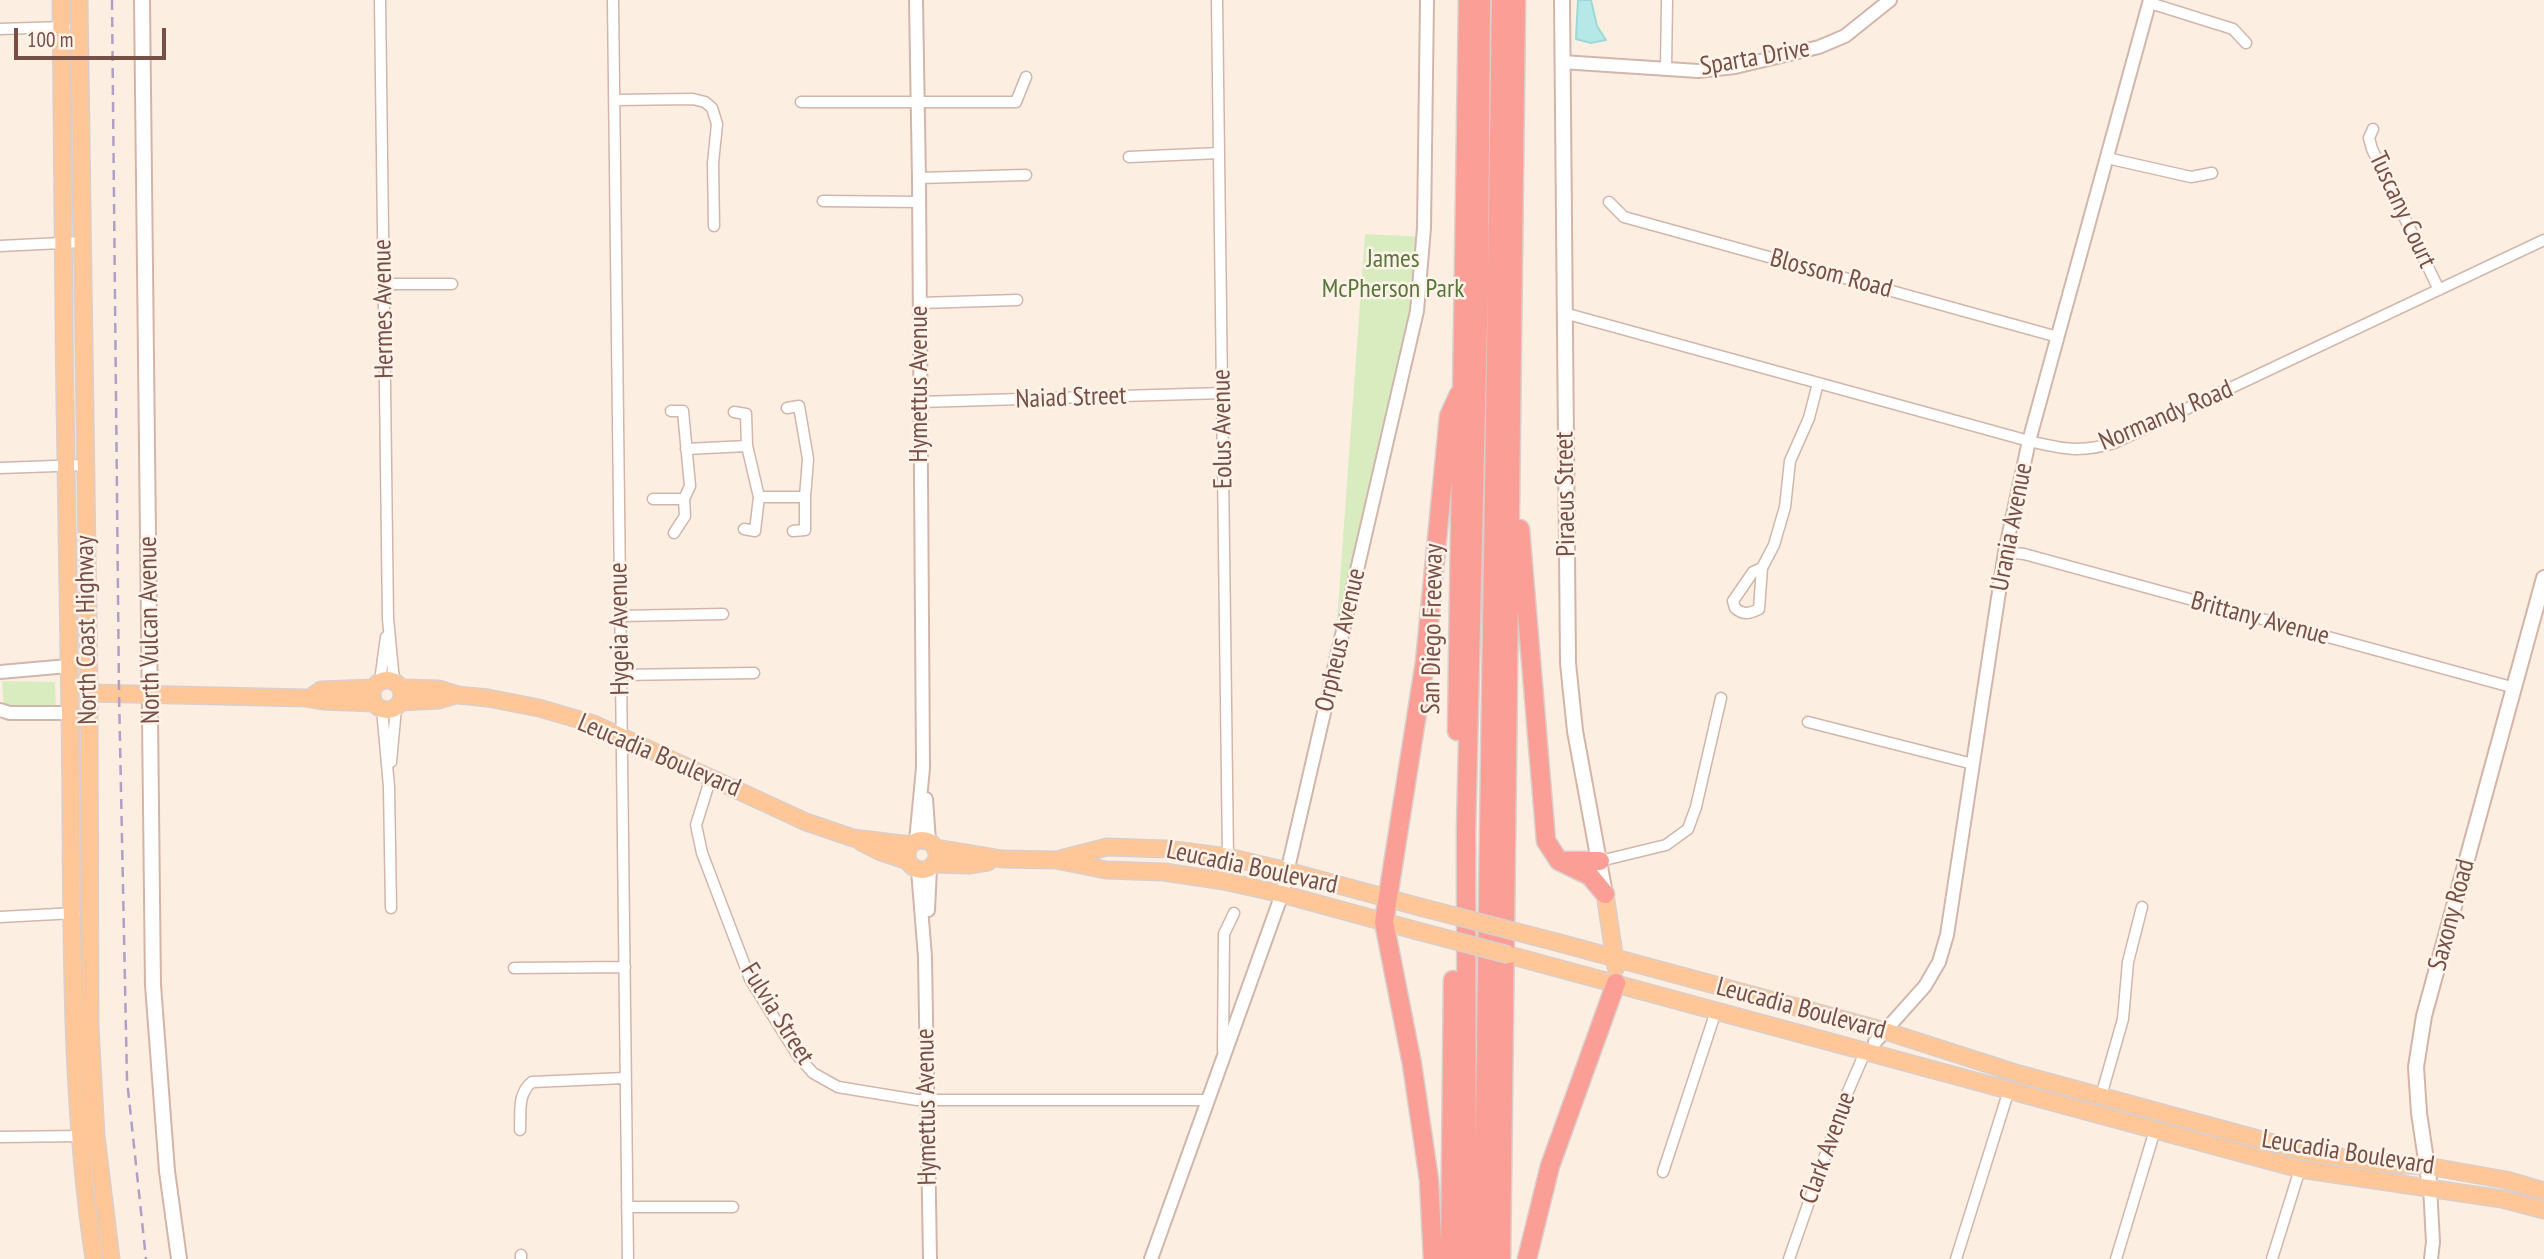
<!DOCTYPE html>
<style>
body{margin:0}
#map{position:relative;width:2544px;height:1259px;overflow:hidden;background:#fdeee2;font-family:"PT Sans Narrow",sans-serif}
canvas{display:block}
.scale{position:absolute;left:14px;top:28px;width:152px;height:32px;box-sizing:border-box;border:4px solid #765047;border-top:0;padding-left:9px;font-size:21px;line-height:24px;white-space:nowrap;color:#765047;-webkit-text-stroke:5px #fff3e9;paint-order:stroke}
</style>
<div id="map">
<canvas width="2544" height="1259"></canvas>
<div class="scale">100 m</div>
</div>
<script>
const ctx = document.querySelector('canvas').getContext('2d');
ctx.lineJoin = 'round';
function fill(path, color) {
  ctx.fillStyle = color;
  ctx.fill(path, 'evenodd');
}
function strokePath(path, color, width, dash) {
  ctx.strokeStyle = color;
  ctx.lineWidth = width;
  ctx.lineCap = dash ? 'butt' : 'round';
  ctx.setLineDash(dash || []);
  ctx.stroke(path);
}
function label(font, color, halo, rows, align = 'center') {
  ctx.font = font + ' "PT Sans Narrow",sans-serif';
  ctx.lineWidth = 5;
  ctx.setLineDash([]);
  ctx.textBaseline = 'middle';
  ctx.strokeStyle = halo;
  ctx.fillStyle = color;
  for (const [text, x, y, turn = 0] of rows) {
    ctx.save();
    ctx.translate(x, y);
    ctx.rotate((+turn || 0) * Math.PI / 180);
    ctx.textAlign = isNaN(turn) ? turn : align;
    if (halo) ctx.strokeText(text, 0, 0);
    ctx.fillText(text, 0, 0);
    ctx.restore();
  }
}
fill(new Path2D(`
 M1365,234L1425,237L1426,255L1333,676Z
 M2,681L55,682L56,708L4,707Z`), '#d9ecc0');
const water = new Path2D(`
 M1578,0H1591L1597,26L1606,40L1591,43L1576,39Z`);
fill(water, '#b5e8e7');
strokePath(water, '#9bdad9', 2);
const minor = new Path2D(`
 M380,0L388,619L394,681
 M613,0L628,1259
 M1217,0L1228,857
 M2150,3L2233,29L2246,43
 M0,29L65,27
 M1666,69L1667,0
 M614,100L693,99L705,102L712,108L717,124L713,163L714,226
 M801,102H1016L1026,77
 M2373,129L2369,138L2372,149L2439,290
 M1129,157L1219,153
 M2107,158L2191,177L2212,173
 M919,178L1026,175
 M823,201L920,202
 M1609,202L1624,217L2058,337
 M0,246L82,242
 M383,284H452
 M920,303L1017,300
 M1564,313L2029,441C2063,449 2080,453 2114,443L2544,240
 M920,402L1223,393
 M787,408L799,406L808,459L805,497
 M671,411H683L690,486L684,499
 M734,412L746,414L747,446
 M686,449L747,446L759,497H805V530L793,531
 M0,468L84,465
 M653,499H684L685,516L674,533
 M744,529L755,531L759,497
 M2005,552L2024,554L2515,688
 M1762,568L1753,572L1733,601L1735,608C1743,615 1749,614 1759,609L1762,568L1774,545L1785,507L1790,461L1809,418L1818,383
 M620,616L723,614
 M620,675L754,673
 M380,681L386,637
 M382,709L389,787L391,908
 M1808,722L1973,764
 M391,762L396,708
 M711,777L696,825L702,853L750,979L798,1056L813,1073L838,1087L917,1100H1207
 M1600,861L1666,845L1688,829L1696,807L1721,698
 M0,917L75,913
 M514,968L625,967
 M1223,1050L1224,934L1234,913
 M2101,1096L2123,1019L2128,962L2142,907
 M520,1130C521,1112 517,1094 532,1082L625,1078
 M0,1137L83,1136
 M1663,1172L1716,1011
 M627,1207H733
 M521,1255V1259
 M1789,1259L1846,1096L1866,1050
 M1956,1259L2009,1090
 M2116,1259L2155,1130
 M2272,1259L2300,1169`);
const tertiary = new Path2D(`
 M916,0L919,181L923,768L916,841
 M1562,62L1698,71L1735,67L1819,47L1845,36L1890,0
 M0,672L68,666
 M0,710L10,713H70
 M926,799L929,841
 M918,870L925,957L930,1259
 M928,910L930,868
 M1875,1042L1925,986L1939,962L1947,935L2005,552L2029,441L2150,0
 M2430,1187L2433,1242L2431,1259
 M1151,1259L1282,894L1417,311L1424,228L1427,0`);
const secondary = new Path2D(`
 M142,0L153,985L167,1171L179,1259
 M1562,0L1568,663L1575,731L1605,894
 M2430,1187L2419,1113L2416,1067L2424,1016L2544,578`);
const primary = new Path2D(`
 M61,0C62,238 66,477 70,715C73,897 67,1079 94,1259
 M79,0L89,693L90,1027L96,1136L111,1259
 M372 695a15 15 0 1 1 30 0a15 15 0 1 1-30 0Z
 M402,688L439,689L458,695L488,698L539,708L594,724L806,822L853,838L911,845
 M89,693L305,698L323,701L374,703
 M310,698L321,690L373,688
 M401,702L439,700L456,695
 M907 855a15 15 0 1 1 30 0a15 15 0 1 1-30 0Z
 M861,842L881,852L908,861
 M936,848L1002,859L1056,860L1106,870L1164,872L1224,881L1282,894L1414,930
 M1060,859L1107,847L1166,849L1228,857L1287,871L1420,907
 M935,864L969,865L988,862
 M1605,894L1616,967
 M1556,942L1885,1031L2019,1074L2306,1152L2386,1164L2427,1166L2506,1180L2544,1191
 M1509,955L2300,1169L2502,1199L2544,1210`);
const motorway = new Path2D(`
 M1520,529L1546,841L1559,861L1590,876L1605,894
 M1457,731L1468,0
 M1565,861H1600
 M1433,1259L1429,1180L1412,1064L1384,922L1425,662L1449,416L1459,394
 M1450,1259L1453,980
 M1467,1259L1466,831L1479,282L1481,0
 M1483,1259L1501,0
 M1501,1259L1516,0
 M1527,1259L1550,1166L1616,983`);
strokePath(minor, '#d1b6ab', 13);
strokePath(tertiary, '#d1b6ab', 16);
strokePath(secondary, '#d5b4a8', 18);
strokePath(primary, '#d9cecb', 19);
strokePath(motorway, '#d9cecb', 21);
strokePath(minor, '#fff', 10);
strokePath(tertiary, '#fff', 12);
strokePath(secondary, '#fff', 14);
strokePath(primary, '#ffc797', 16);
strokePath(motorway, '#fb9e95', 18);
strokePath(new Path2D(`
 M112,0L119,693L127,1080L146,1259`), '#aea0c7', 2.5, [10, 7]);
const primaryBridge = new Path2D(`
 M1420,907L1556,942
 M1414,930L1509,955`);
strokePath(primaryBridge, '#d9cecb', 19, []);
strokePath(primaryBridge, '#ffc797', 16);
label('26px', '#765047', '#fff3e9', [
 ["Sparta Drive",1755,58,-10],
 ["Tuscany Court",2402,210,65],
 ["Blossom Road",1831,274,15],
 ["Hermes Avenue",384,309,-91],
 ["Hymettus Avenue",920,384,-90],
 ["Naiad Street",1071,398,-2],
 ["Normandy Road",2166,416,-23],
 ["Eolus Avenue",1223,429,-91],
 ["Piraeus Street",1566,494,-91],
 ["Urania Avenue",2012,527,-79],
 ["Brittany Avenue",2260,619,15],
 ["Hygeia Avenue",620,629,-91],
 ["San Diego Freeway",1433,629,-89],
 ["North Coast Highway",87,630,-91],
 ["North Vulcan Avenue",150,630,-91],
 ["Orpheus Avenue",1341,640,-77],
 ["Leucadia Boulevard",659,756,23],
 ["Leucadia Boulevard",1252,868,12],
 ["Saxony Road",2452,915,-75],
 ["Leucadia Boulevard",1801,1009,15],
 ["Fulvia Street",777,1014,58],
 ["Hymettus Avenue",927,1107,-91],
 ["Clark Avenue",1828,1148,-70],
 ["Leucadia Boulevard",2348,1153,9]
]);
label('26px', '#58773c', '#fff3e9', [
 ["James",1393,260],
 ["McPherson Park",1393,290]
]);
</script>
